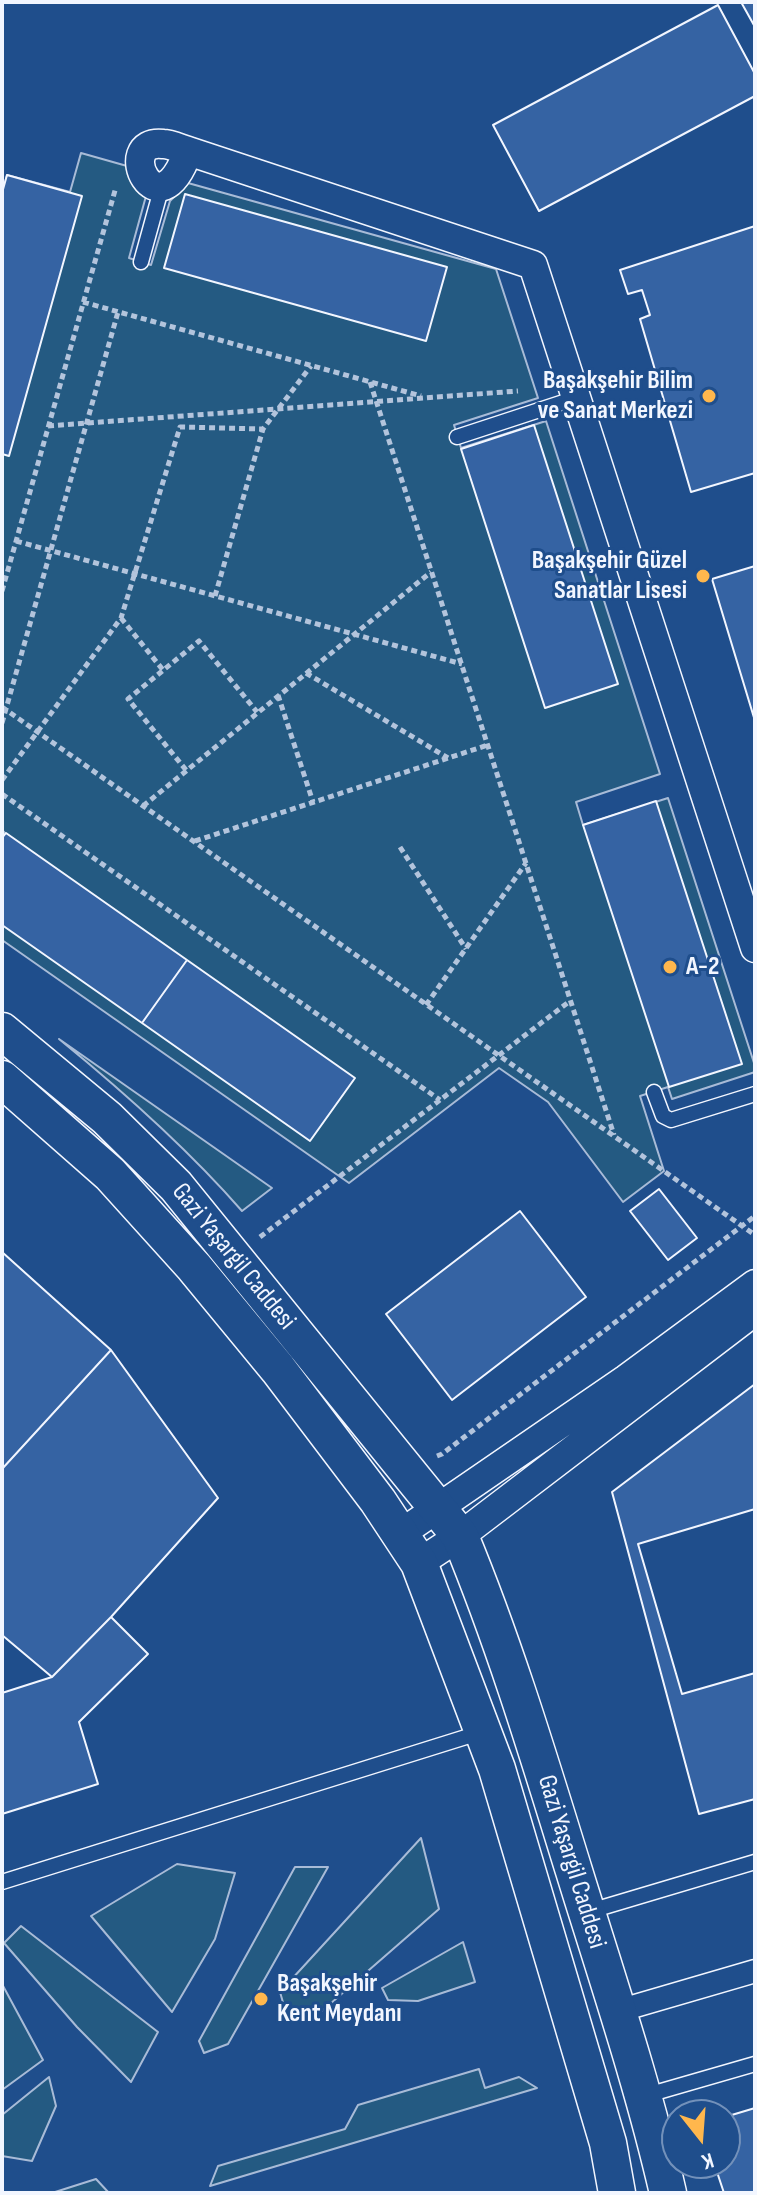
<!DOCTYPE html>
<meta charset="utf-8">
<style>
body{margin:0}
#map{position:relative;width:757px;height:2195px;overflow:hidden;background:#1f4e8c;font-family:"Sofia Sans Condensed",sans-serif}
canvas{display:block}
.frame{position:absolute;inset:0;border:4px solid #f2f6ff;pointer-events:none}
.north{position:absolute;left:661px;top:2099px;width:80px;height:80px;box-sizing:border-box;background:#1f4e8c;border:2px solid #7391ba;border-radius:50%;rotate:163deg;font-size:22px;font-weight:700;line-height:32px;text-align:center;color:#f2f6ff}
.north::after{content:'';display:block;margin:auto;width:28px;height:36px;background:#ffb74d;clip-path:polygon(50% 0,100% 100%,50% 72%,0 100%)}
</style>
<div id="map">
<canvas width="757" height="2195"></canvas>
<div class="frame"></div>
<div class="north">K</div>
</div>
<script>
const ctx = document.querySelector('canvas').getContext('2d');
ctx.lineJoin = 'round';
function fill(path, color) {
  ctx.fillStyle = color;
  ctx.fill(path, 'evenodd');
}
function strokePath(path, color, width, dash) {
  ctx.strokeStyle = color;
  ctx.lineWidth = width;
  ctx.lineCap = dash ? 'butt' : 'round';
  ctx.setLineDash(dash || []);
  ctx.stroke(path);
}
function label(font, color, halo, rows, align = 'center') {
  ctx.font = font + ' "Sofia Sans Condensed",sans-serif';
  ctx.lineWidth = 6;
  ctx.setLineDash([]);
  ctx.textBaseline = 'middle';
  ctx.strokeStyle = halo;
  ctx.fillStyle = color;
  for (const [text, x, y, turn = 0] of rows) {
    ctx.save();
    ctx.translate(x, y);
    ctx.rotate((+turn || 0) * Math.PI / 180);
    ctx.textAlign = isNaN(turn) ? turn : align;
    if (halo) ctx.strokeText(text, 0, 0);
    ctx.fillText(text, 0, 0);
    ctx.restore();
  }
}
const green = new Path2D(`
 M81,153L127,166L133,184L146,196L129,258L151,265L170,201L188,183L496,269L538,398L454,425L461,448L546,421L660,774L576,802L583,825L668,798L755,1066V1072L672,1099L668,1087L640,1096L664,1171L623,1202L548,1102L499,1068L349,1183L2,940V838L5,833L2,830V194L7,175L70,192Z
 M59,1039L272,1188L242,1211C187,1148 124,1092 59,1039Z
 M421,1838L439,1909L322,2011L306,2017L284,2006L280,1992Z
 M177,1864L235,1873L215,1939L172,2012L91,1916Z
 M295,1867H328L228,2044L204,2053L199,2041Z
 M21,1926L158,2032L131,2082L77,2027L4,1943Z
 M463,1942L475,1982L418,2001L388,2000L382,1988Z
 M2,1984L43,2060L2,2090Z
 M479,2069L485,2088L519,2077L537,2088L210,2186L218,2166L345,2129L358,2105Z
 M49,2077L56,2106L32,2161L2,2156V2115Z
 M96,2179L109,2193H52Z`);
fill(green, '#245a82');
strokePath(green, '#a8bbd7', 2);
const building = new Path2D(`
 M741,2H755V27Z
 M718,5L755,74V96L539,211L493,125Z
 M7,175L82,196L9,456L2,454V193Z
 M185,194L447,267L426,341L164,268Z
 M755,226V473L691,492L640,319L650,315L642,290L628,294L620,270Z
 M534,425L618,684L545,708L461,449Z
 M755,566V721L712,579Z
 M656,801L742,1064L669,1087L583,825Z
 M6,833L187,960L142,1023L2,925V838Z
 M187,960L355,1078L310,1141L142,1023Z
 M659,1189L697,1238L668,1260L630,1211Z
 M520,1211L586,1297L452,1400L386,1314Z
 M2,1252L111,1350L2,1469Z
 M111,1350L218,1498L111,1617L52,1677L2,1635V1469Z
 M755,1384V1799L699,1814L612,1492Z
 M755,1509V1673L682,1694L638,1544Z
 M111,1617L148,1654L79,1722L98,1784L2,1814V1693L52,1677Z
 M755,2108V2193H724L714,2163H725V2117Z`);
fill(building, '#3563a3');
strokePath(building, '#f2f6ff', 2);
const service = new Path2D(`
 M141,262L162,186
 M457,437L576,398
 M654,1092L663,1116L671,1120L755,1094
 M2,1882L482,1732
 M587,1912L755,1862
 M644,2096L755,2064`);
const pedestrian = new Path2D(`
 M618,2011L755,1971`);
const minor = new Path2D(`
 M188,151C158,238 112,138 163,144C171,144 181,149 188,151L533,265L755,948
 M400,1534L626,1379L755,1284
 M419,1563L460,1536L755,1311`);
const tertiary = new Path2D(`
 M2,1031L107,1118L176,1186L460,1536C505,1645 539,1758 574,1871C607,1978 643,2084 668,2193
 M2,1079L110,1174L194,1267L278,1369L378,1501L419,1563L497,1769L608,2143L617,2193`);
strokePath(service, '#f2f6ff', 17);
strokePath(pedestrian, '#f2f6ff', 25);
strokePath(minor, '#f2f6ff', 31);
strokePath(tertiary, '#f2f6ff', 39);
strokePath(new Path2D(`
 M83,302L421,396
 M370,382L614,1135
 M48,426L518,391
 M16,541L462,664
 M2,591L116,187
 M215,596L263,429L311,366
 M121,618L163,670
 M306,673L448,758
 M278,695L313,802
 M2,707L755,1235
 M2,723L118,312
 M186,770L128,699L199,641L257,712
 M2,780L121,618L180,427L263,429
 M2,794L440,1100
 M143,806L431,572
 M195,841L488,745
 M400,847L466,949
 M426,1005L526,863
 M260,1237L570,1001
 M437,1456L442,1454L755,1216`), '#b3c4dc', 5, [6, 4]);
strokePath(service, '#1f4e8c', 14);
strokePath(pedestrian, '#1f4e8c', 22);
strokePath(minor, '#1f4e8c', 28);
strokePath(tertiary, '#1f4e8c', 36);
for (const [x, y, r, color] of [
 [709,396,8,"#ffb74d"],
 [703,576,8,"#ffb74d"],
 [670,967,8,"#ffb74d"],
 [261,1999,8,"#ffb74d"]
]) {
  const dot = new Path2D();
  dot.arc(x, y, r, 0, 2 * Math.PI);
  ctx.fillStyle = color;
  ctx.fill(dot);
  strokePath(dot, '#1f4e8c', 3);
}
label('bold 26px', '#f2f6ff', '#1f4e8c', [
 ["Başakşehir Bilim",693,381],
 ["ve Sanat Merkezi",693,411],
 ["Başakşehir Güzel",687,561],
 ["Sanatlar Lisesi",687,591],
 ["A-2",686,967,"left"],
 ["Başakşehir",277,1984,"left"],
 ["Kent Meydanı",277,2014,"left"]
], 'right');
label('26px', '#f2f6ff', '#1f4e8c', [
 ["Gazi Yaşargil Caddesi",233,1257,51],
 ["Gazi Yaşargil Caddesi",571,1862,73]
]);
</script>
